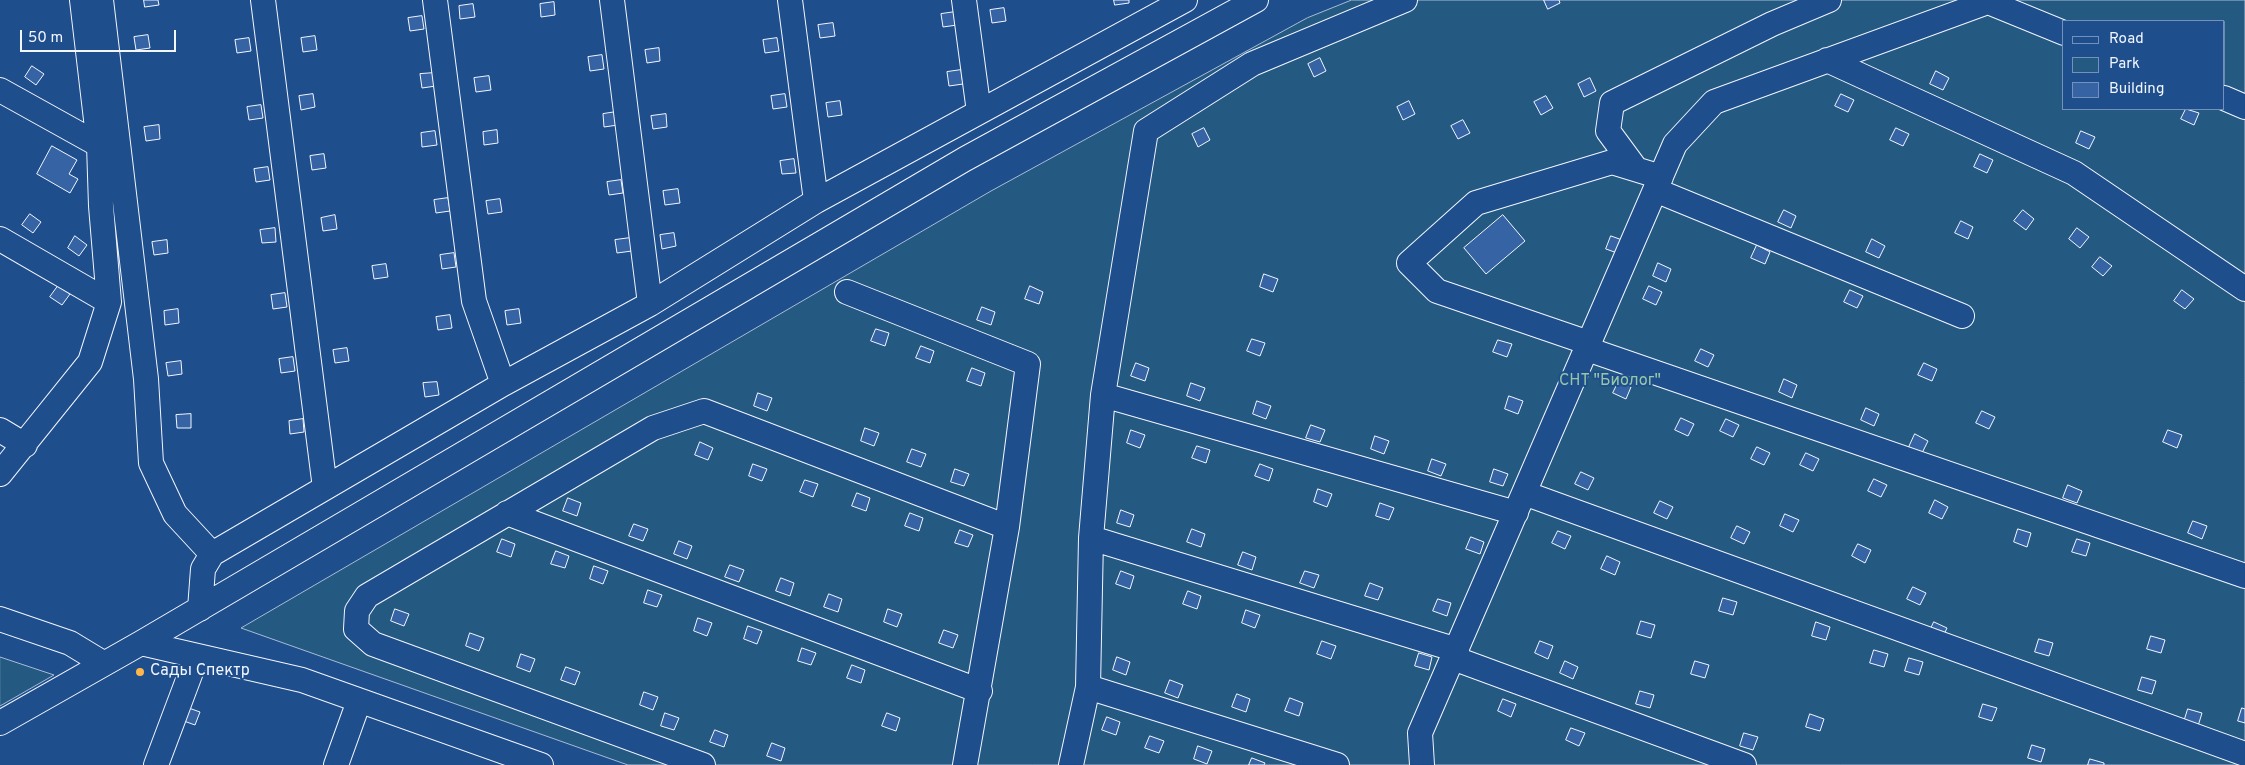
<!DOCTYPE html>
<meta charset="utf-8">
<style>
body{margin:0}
#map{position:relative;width:2245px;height:765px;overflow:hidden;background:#1f4e8c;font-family:Overpass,sans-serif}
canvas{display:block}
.legend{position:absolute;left:2062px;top:20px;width:162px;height:90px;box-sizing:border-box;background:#1f4e8c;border:1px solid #7391ba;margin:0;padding:6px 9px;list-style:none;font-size:15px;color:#f2f6ff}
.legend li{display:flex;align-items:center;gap:10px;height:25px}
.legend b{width:25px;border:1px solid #7391ba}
.scale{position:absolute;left:20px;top:30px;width:156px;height:22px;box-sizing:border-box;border:2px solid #f2f6ff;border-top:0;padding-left:6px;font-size:15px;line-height:18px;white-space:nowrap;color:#f2f6ff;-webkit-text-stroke:4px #1f4e8c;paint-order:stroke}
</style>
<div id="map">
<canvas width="2245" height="765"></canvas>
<ul class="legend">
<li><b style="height:6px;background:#1f4e8c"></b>Road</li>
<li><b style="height:14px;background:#245a82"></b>Park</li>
<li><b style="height:14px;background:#3563a3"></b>Building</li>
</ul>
<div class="scale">50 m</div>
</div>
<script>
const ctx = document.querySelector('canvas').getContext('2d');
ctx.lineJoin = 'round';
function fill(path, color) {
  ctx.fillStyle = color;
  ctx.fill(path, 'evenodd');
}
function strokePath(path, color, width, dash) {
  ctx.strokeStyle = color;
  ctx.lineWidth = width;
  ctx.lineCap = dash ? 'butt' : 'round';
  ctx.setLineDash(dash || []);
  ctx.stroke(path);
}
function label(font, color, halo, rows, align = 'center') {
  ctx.font = font + ' Overpass,sans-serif';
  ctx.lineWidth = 4;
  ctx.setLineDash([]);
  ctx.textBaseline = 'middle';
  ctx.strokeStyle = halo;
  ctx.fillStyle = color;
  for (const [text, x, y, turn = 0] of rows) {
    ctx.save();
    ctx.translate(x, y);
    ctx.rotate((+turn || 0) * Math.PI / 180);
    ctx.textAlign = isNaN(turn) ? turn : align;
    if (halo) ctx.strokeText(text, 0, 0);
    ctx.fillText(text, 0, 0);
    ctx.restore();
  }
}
const green = new Path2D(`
 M1352,0H2245V765H628L241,628L991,191L1307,18ZM2064,21H2224V109H2064Z
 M0,657L54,675L0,706Z`);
fill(green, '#245a82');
strokePath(green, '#a8bbd7', 1);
const building = new Path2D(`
 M144,0H158L159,5L145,7Z
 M1114,0H1129V3L1115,5Z
 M1544,0H1559L1560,3L1548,9Z
 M554,2L555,15L541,17L540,4Z
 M473,4L475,17L460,19L459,6Z
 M1004,8L1006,21L992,23L990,10Z
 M955,12L957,25L943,27L941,14Z
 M422,16L424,29L410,31L408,18Z
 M833,23L835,36L820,38L818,25Z
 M148,35L150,48L136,50L134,37Z
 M315,36L317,50L303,52L301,38Z
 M249,38L251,51L237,53L235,40Z
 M777,38L779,51L765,53L763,40Z
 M659,48L660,61L647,63L645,50Z
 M602,55L604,69L590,71L588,57Z
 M1320,58L1326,71L1314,77L1308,64Z
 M32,66L44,74L36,85L25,77Z
 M961,70L963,84L949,86L947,72Z
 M1936,71L1949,78L1943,90L1930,84Z
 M434,73L436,86L422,88L420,74Z
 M489,76L491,90L476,92L474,78Z
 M1590,78L1596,91L1584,97L1578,84Z
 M313,94L315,107L301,110L299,96Z
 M785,94L787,107L773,109L771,96Z
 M1841,94L1854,100L1848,112L1835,106Z
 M1546,96L1553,108L1541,115L1534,102Z
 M840,101L842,115L828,117L826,103Z
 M1409,101L1415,114L1403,120L1397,107Z
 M261,105L263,118L249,120L247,107Z
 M2186,109L2199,113L2194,125L2181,119Z
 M616,112L618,125L604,127L603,114Z
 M666,114L667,127L653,129L651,116Z
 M1463,120L1470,133L1458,139L1451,126Z
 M159,125L160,139L146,141L144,127Z
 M1204,128L1210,140L1198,147L1192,134Z
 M1896,128L1909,134L1903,146L1890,140Z
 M497,130L498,143L484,145L483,132Z
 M435,131L437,145L422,147L421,133Z
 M2081,131L2095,137L2089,149L2076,143Z
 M52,146L77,160L69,174L78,179L70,193L37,174Z
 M324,154L326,168L312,170L310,156Z
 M1980,154L1993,160L1987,173L1974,167Z
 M794,159L796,173L782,174L780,161Z
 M268,167L270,180L256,182L254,169Z
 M621,180L623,193L609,195L607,182Z
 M678,189L680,203L665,205L663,191Z
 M448,198L450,211L436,213L434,200Z
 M500,199L502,212L488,214L486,201Z
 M1784,210L1796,216L1791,228L1778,222Z
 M2023,210L2034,219L2026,230L2014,221Z
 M30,214L41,222L33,233L22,225Z
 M335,215L337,229L323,231L321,218Z
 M1503,215L1525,241L1486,274L1464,248Z
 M1961,221L1973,227L1968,239L1955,233Z
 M275,228L276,242L262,243L260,230Z
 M2077,228L2089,237L2080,248L2069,239Z
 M674,233L676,246L662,249L660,235Z
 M75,236L87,245L79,256L68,248Z
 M1611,236L1625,241L1620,254L1606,249Z
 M630,238L632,251L617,253L615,240Z
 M1872,239L1885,246L1879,258L1866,252Z
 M167,240L168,253L154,255L152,242Z
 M1757,245L1770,252L1765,264L1751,258Z
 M454,253L456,267L442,269L440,255Z
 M2100,257L2112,266L2103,276L2092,267Z
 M1658,263L1671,269L1666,282L1653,276Z
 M386,264L388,277L374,279L372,266Z
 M1264,274L1278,279L1273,292L1260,287Z
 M58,286L70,294L62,305L50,297Z
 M1030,286L1043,292L1039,304L1025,299Z
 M1649,286L1662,292L1656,305L1643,299Z
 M1850,290L1863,296L1857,308L1844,302Z
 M2182,290L2194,299L2185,309L2174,301Z
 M285,293L287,307L273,309L271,295Z
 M982,307L995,312L991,325L977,320Z
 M178,309L179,323L165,325L164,311Z
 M519,309L521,323L507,325L505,311Z
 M450,315L452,328L438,330L436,317Z
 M876,329L889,333L885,346L871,341Z
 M1252,339L1265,343L1260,356L1247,351Z
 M1498,340L1512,344L1507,357L1493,352Z
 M921,346L934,351L930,363L916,358Z
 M347,348L349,361L335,363L333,350Z
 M1701,349L1714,355L1708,367L1695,361Z
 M293,357L295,371L281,373L279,359Z
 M181,361L182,374L168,376L166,363Z
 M1136,363L1149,368L1145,381L1131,376Z
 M1924,363L1937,369L1932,381L1918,375Z
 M972,368L985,373L981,386L967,381Z
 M1784,379L1797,385L1792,398L1779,392Z
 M1619,381L1631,387L1626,399L1613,393Z
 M437,382L439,395L425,397L423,383Z
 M1191,383L1205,388L1200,401L1187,396Z
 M758,393L772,398L767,411L754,406Z
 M1509,396L1523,401L1518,414L1505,409Z
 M1257,401L1271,406L1266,419L1253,414Z
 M1866,408L1879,414L1874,426L1861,420Z
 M1982,411L1995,417L1989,429L1976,423Z
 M191,414V428H177L176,415Z
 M1681,418L1694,424L1688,436L1675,430Z
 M303,419L304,432L290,434L289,421Z
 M1726,419L1739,425L1733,437L1720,431Z
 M1311,425L1325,430L1320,442L1306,438Z
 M865,428L879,433L874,446L861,441Z
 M1131,430L1145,435L1140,448L1127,443Z
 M2168,430L2182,435L2177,448L2163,442Z
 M1915,434L1928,441L1922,453L1909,447Z
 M1375,436L1389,441L1384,454L1371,449Z
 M700,442L713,448L708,460L695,455Z
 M1197,446L1210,450L1206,463L1192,458Z
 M1757,447L1770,453L1764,465L1751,459Z
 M912,449L926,454L921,467L907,462Z
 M1806,453L1819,459L1813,471L1800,465Z
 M1432,459L1446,464L1441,476L1428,471Z
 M753,464L767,469L762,481L749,476Z
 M1260,464L1273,469L1269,481L1255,476Z
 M955,469L969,474L964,486L951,482Z
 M1494,469L1508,474L1503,486L1490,482Z
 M1581,472L1594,478L1588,490L1575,484Z
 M1874,479L1887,485L1881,497L1868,491Z
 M805,480L818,484L813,497L800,492Z
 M2068,485L2082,491L2077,503L2063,498Z
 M1318,489L1332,494L1327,507L1314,502Z
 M857,493L870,498L866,511L852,506Z
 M568,498L581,503L577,516L563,511Z
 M1935,500L1948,507L1942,519L1929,513Z
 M1660,501L1673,507L1667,519L1654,513Z
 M1380,503L1394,508L1389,520L1376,516Z
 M1121,510L1134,515L1130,527L1117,523Z
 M910,513L923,518L919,531L905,526Z
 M1785,514L1799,520L1793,532L1780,526Z
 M2193,521L2207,526L2202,539L2188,533Z
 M634,524L648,529L643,541L629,536Z
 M1737,526L1750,532L1744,544L1731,538Z
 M1192,529L1205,534L1201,547L1187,542Z
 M2018,529L2031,533L2027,547L2014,542Z
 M960,530L973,535L968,547L955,543Z
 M1558,531L1571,536L1565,549L1552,543Z
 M1471,537L1484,542L1480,554L1466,549Z
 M502,539L515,544L511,557L497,552Z
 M2077,539L2090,543L2086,556L2072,552Z
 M679,541L692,546L687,559L674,554Z
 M1858,544L1871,550L1865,563L1852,556Z
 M556,551L569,556L565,568L551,564Z
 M1243,552L1256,557L1252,570L1238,565Z
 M1607,556L1620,562L1615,575L1601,569Z
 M730,565L744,570L739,582L725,577Z
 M594,566L608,571L603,584L590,579Z
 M1121,571L1134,576L1130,589L1116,584Z
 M1305,571L1319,575L1314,588L1300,583Z
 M781,578L794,583L790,596L776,591Z
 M1370,583L1383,588L1378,600L1365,596Z
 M1913,587L1926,593L1920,605L1907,599Z
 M648,590L662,595L657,607L644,603Z
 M1188,591L1201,596L1197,609L1183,604Z
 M829,594L842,599L838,612L824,607Z
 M1723,598L1737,602L1733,615L1719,611Z
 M1438,599L1451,603L1447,616L1433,611Z
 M395,609L409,614L404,626L391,621Z
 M888,609L902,614L897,627L884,622Z
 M1246,610L1260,615L1255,628L1242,623Z
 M698,618L712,623L707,636L694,631Z
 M1641,621L1655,625L1651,638L1637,634Z
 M1816,622L1830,627L1826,640L1812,636Z
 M1934,622L1947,628L1941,641L1928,635Z
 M748,626L762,631L757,644L744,639Z
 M944,630L958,635L953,648L939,643Z
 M470,633L484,638L479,651L466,646Z
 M2151,636L2165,640L2161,653L2147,649Z
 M2039,639L2053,643L2049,656L2035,652Z
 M1322,641L1336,646L1331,659L1317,654Z
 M1540,641L1553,646L1548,659L1535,653Z
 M802,648L816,653L811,665L798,661Z
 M1874,650L1888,654L1884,667L1870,663Z
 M1419,653L1432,657L1429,670L1415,666Z
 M521,654L535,659L530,672L517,667Z
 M1117,657L1130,662L1126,675L1113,670Z
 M1909,658L1923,662L1919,675L1905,671Z
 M1565,661L1578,667L1573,679L1560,673Z
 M1695,661L1709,665L1705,678L1691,674Z
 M852,665L865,670L861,683L847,678Z
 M566,667L580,672L575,685L561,680Z
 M2142,677L2156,681L2152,694L2138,690Z
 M1170,680L1183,685L1178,698L1165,693Z
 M1640,691L1654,695L1650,708L1636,704Z
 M644,692L658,697L653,710L640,705Z
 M1237,694L1250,699L1246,712L1232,707Z
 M1290,698L1303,703L1299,716L1285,711Z
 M1503,699L1516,704L1511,717L1498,711Z
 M1983,704L1997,708L1992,721L1979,717Z
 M186,707L200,712L195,725L181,720Z
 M2242,708L2245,709V723L2238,721Z
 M2188,709L2202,713L2198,726L2184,722Z
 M665,713L679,718L674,730L661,726Z
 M887,713L900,718L896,731L882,726Z
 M1810,714L1824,719L1820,731L1806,727Z
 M1107,717L1120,722L1116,735L1102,730Z
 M1571,728L1585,733L1579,746L1566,740Z
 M715,730L728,735L724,747L710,742Z
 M1744,733L1758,737L1753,750L1740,746Z
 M1150,736L1164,741L1159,753L1145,748Z
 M772,743L785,748L781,761L767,756Z
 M2032,745L2045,749L2041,762L2028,758Z
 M1198,746L1212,751L1207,764L1194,759Z
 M1252,758L1265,763L1264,765H1249Z
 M2090,759L2104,763V765H2088Z`);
fill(building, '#3563a3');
strokePath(building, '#f2f6ff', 1);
const minor = new Path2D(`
 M101,0L146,379L151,463L175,514L212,554
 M263,0L325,488
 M435,0L474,301L503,384
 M612,0L650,304
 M790,0L816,201
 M964,0L979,112
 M1988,2L2064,33
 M1827,60L2074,173L2245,289
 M0,90L99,145
 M2224,98L2245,107
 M1636,169L1608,131L1612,103L1772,24L1829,0
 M1655,190L1962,316
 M0,239L109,302
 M847,292L1028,364L1007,527L965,765
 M1589,343L1437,291L1409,263L1476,203L1612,162L1661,177
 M1587,349L2245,576
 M1103,395L1516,513
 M0,430L25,445
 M0,474L90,362L109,302L101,206L99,145L82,0
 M1524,493L2245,754
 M507,513L980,691
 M1091,538L1457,650
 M200,609L203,569L212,554L503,384L650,304L816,201L1185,0
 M0,619L70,643L103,663
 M141,643L302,680L541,765
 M1453,658L1744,765
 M1088,687L1337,765
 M0,723L141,643L965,159L1256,0
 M156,765L197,656
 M336,765L359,701
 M703,765L373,644L356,629L357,611L367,596L653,428L704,411L1007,527
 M1071,765L1088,687L1091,538L1103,395L1146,131L1252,64L1405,0
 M1422,765L1420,733L1675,144L1714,102L1993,0`);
strokePath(minor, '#f2f6ff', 26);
strokePath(minor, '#1f4e8c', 24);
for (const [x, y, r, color] of [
 [140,672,5,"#ffb74d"]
]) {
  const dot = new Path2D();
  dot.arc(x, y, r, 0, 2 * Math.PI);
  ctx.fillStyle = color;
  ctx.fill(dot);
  strokePath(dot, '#1f4e8c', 2);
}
label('16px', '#97c8a6', '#1f4e8c', [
 ["СНТ \"Биолог\"",1610,382]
]);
label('16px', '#f2f6ff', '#1f4e8c', [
 ["Сады Спектр",150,672]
], 'left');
</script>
